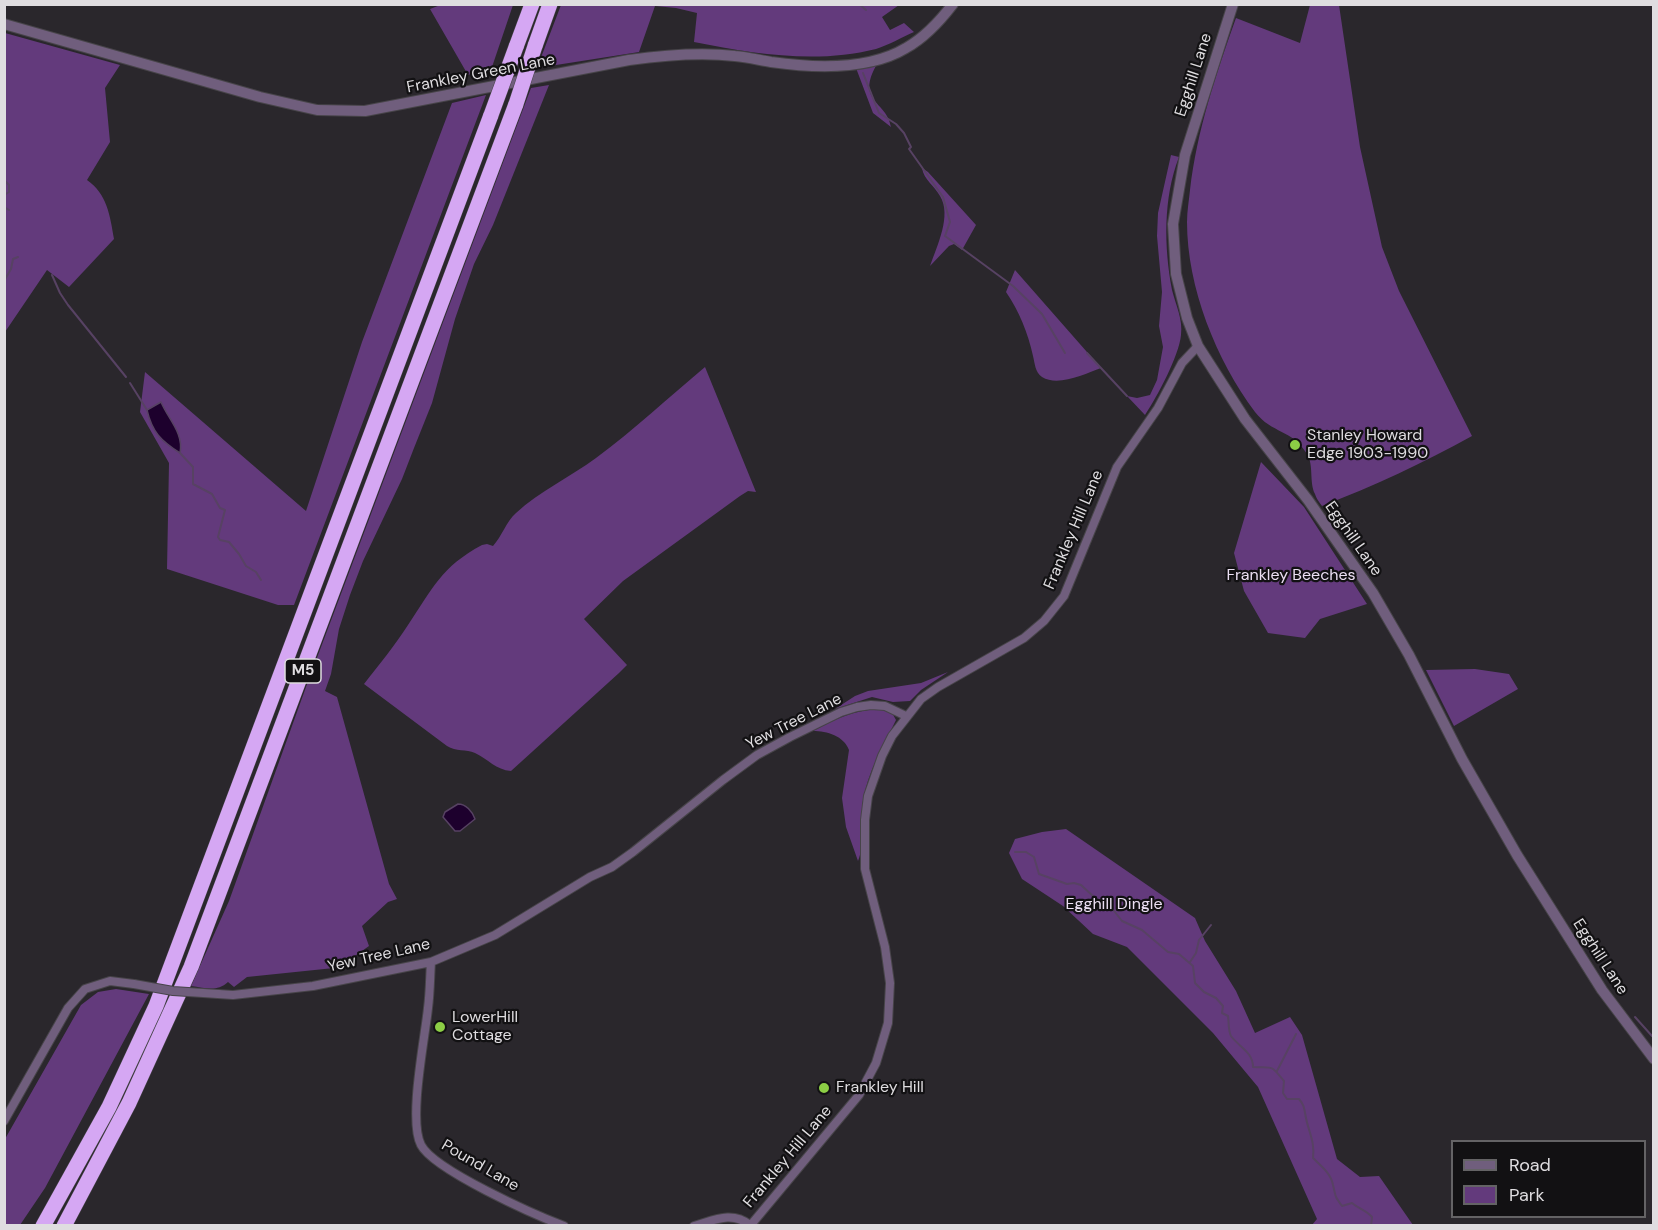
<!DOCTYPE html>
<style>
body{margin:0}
#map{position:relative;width:1658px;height:1230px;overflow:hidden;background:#2a272c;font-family:"DM Sans",sans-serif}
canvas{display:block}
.frame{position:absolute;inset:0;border:6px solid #dfdde0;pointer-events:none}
.legend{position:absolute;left:1451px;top:1140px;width:195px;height:78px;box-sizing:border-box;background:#121113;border:2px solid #646365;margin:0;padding:8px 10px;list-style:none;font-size:18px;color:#dfdde0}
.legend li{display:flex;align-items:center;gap:12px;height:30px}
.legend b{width:30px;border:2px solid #646365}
</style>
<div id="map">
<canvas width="1658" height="1230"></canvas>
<div class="frame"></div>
<ul class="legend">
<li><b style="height:8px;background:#705e7d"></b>Road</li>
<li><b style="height:16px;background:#633a7c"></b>Park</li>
</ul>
</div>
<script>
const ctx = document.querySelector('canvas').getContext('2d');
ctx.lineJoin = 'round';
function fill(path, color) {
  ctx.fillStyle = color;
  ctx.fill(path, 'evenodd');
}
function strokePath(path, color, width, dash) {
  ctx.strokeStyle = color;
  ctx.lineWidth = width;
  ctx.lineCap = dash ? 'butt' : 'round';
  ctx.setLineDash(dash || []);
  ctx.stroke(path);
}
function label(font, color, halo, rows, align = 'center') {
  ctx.font = font + ' "DM Sans",sans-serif';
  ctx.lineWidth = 4.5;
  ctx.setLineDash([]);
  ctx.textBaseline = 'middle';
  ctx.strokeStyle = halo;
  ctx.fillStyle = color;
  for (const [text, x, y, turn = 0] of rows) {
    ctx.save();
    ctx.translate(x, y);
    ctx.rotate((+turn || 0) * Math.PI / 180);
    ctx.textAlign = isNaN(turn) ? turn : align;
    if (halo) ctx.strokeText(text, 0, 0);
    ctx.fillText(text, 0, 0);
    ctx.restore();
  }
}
fill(new Path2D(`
 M443,4L513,5L492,67L468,75L430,9Z
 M561,5H899L882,17L890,30L904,23L914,32C902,37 889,45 876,49C817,64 754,54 694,42L697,13L676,8L655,6L639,52L537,68Z
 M1310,5H1339L1360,147L1382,247L1399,291L1472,436C1423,463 1374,486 1322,506C1319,502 1316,498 1315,494C1309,482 1314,465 1307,454C1292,429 1272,434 1255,412C1216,360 1187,287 1187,222C1187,211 1189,200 1190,190C1197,130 1216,74 1236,18L1300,43Z
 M5,33L120,65L105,88L110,142L87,180C107,194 110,215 114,239L69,287L47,270L5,332Z
 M877,64C855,102 887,101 891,127L873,113L856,68Z
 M549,85L493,225L474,264L455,319L432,403L414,448L402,479L363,561L350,595L339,629L331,674L325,691L337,697L389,884L397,899L388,902L362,926L369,946L342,965L334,968L247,977L234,987L228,982C217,992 206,988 191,986L229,901L306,687L531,88Z
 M486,95L294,605H278L167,569L169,463L140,412L145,372L306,511L362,342L452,103Z
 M1171,155L1179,157C1163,198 1164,247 1172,290C1176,306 1183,319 1181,335C1179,356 1157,397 1145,415L1127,396L1137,398L1150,395L1157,380L1163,347L1159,326L1162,292L1157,236L1158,213Z
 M922,168L928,172L976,225L962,250L954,244L949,246L930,266C937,246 952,215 940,196C934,185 924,180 922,168Z
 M1015,270L1101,368C1085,374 1058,387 1042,377C1035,372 1035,364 1033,356C1028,333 1019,311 1006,292Z
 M705,367L756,492L748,491L740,496L623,581L584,619L627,665L619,673L511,771C496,770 488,759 475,753C466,749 456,752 447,746L364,684C379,665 395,645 408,625C433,588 441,567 482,545L487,544L493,546C502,536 506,522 516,513C540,491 570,477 596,458C634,430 669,397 705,367Z
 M1261,462L1304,507L1367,604L1320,619L1305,638L1268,633L1244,591L1234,553Z
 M1475,669L1509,674L1518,689L1454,726L1426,670Z
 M948,672L921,690L910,701L893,702L872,697L835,709L855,696L868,691L921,683Z
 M879,709L891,711L896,720C883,747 868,771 863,801C860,819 865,846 858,861L846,827L842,798L849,750C844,736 827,731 813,731C835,719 854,710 879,709Z
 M1066,829L1195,918L1205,941L1236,991L1255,1033L1290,1017L1302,1035L1337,1159L1360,1177L1379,1176L1413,1225H1312L1317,1219L1258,1087L1213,1033L1127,947L1093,934L1063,906L1022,879L1009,853L1015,839L1042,832Z
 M116,989L149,994L45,1188L20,1225H5V1139L81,1005L98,992Z`), '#633a7c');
const water = new Path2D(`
 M161,402C168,419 184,433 180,453C161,441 152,432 147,410Z
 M458,804C466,804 472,811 475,819L460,831H455L443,817L445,812Z`);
fill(water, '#1d002d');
strokePath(water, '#574263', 1.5);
strokePath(new Path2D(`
 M859,4L866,10
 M863,73L879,113L896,124L904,133L911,147L909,149L943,197L950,222L945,236L1013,286L1042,314L1065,353
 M4,180L9,185V192L4,195
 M4,207L9,210
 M52,275L60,293L68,305L126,377
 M4,281L11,269L13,259L18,257
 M1087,353L1127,396
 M130,383L147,410
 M180,453L193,467V484L212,494L220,508L225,510L218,537L220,540L229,542L239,554L246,566L256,572L261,580
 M1015,852H1026L1034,857L1039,874L1067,884L1074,883L1081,885L1094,897L1111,907L1122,921L1142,930L1168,952L1179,954L1193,966L1195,983L1204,992L1216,998L1223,1006L1222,1013L1228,1016C1229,1021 1228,1031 1231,1036C1239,1047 1253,1052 1253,1067C1274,1068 1270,1064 1284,1081L1283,1093L1287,1099H1299C1305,1106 1304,1109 1306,1118C1309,1133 1315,1142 1313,1158C1320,1165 1331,1173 1333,1185C1336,1197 1334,1195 1342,1206L1352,1203C1359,1209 1366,1210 1372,1217L1371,1226
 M1190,962L1196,953L1199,940L1211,925
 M1635,1017L1652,1036
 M1277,1071L1296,1034`), '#574263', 2);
const minor = new Path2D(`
 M431,962C430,977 430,993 428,1008C425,1038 408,1120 421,1145C434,1170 535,1215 564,1226
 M218,994L233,995L313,986L431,962L495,935L590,877L612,867L633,852L723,780L757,755L790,737L841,712L857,707L871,705L885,706L906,716
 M4,1121L68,1008L85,989L110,981L134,984
 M694,1226C715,1220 732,1211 750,1225
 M750,1226L859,1095L876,1063L888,1023L890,983L885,947L865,869V820L868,796L882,756L892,736L921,699L938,687L1024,638L1044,621L1064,596L1117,467L1158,408L1182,363L1198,346`);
const tertiary = new Path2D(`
 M1233,4L1185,155L1173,224L1176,274L1187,318L1198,346L1245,419L1308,500L1373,593L1409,655L1462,759L1517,855L1602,990L1654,1059
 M4,24L260,97L317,110L365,111L629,60C665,55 699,52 735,56C747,57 759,60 771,62C813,68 868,71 906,48C924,38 940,21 953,4`);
const motorway = new Path2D(`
 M535,46L550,4
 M516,47L532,4
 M43,1226L109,1107L156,1006L491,115
 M64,1226L129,1103L191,967L516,104`);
strokePath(minor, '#474449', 10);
strokePath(tertiary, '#474449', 12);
strokePath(motorway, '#474449', 16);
strokePath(minor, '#705e7d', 8);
strokePath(tertiary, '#705e7d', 10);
strokePath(motorway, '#d5a7f3', 15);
const minorBridge = new Path2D(`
 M134,984L173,991L218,994`);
const motorwayBridge = new Path2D(`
 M516,104L535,46
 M491,115L516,47`);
strokePath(minorBridge, '#474449', 10, []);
strokePath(motorwayBridge, '#474449', 16, []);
strokePath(minorBridge, '#705e7d', 8);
strokePath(motorwayBridge, '#d5a7f3', 15);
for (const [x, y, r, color] of [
 [1295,445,6,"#8cce45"],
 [440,1027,6,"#8cce45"],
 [824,1088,6,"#8cce45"]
]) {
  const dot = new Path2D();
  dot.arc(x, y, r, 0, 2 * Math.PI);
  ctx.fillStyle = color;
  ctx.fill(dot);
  strokePath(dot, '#121113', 2);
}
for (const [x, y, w] of [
 [303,671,36]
]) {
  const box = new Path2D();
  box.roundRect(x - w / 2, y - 12, w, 24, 4.5);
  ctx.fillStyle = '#121113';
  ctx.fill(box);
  strokePath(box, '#dfdde0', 1.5);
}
label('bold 15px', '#dfdde0', null, [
 ["M5",303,671]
]);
label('16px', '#dfdde0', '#121113', [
 ["Frankley Green Lane",481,74,-11],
 ["Egghill Lane",1194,75,-72],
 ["Frankley Hill Lane",1074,530,-67],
 ["Egghill Lane",1353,539,55],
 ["Yew Tree Lane",794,722,-27],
 ["Yew Tree Lane",379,956,-13],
 ["Egghill Lane",1600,957,57],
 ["Frankley Hill Lane",788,1157,-50],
 ["Pound Lane",480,1166,30]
]);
label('16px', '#dfdde0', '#121113', [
 ["Stanley Howard",1307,436],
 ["Edge 1903-1990",1307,454],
 ["LowerHill",452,1018],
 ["Cottage",452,1036],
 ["Frankley Hill",836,1088]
], 'left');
label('16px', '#ebdff3', '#121113', [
 ["Frankley Beeches",1291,576],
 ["Egghill Dingle",1114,905]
]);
</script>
